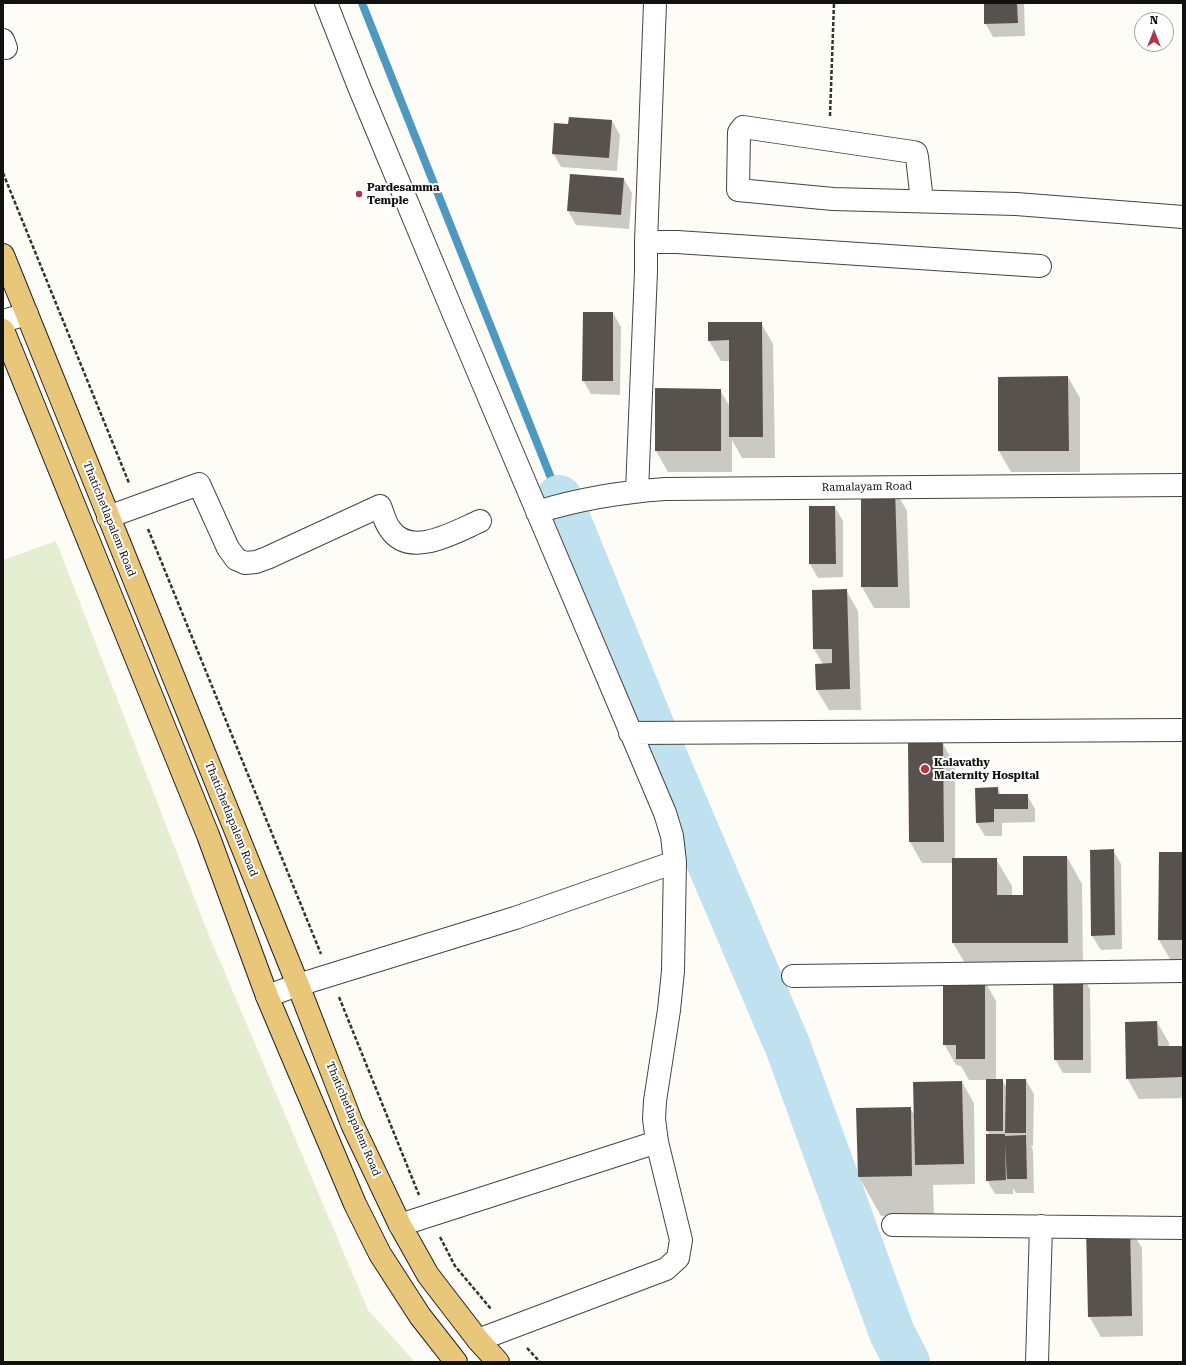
<!DOCTYPE html>
<style>
body{margin:0}
#map{position:relative;width:1186px;height:1365px;overflow:hidden;background:#fefcf6;font-family:"Roboto Serif",serif}
canvas{display:block}
.frame{position:absolute;inset:0;border:4px solid #111;pointer-events:none}
.north{position:absolute;left:1134px;top:12px;width:40px;height:40px;box-sizing:border-box;background:#fff;border:1px solid #a0a0a0;border-radius:50%;rotate:0deg;font-size:11px;font-weight:700;line-height:16px;text-align:center;color:#111}
.north::after{content:'';display:block;margin:auto;width:14px;height:18px;background:#b23745;clip-path:polygon(50% 0,100% 100%,50% 72%,0 100%)}
</style>
<div id="map">
<canvas width="1186" height="1365"></canvas>
<div class="frame"></div>
<div class="north">N</div>
</div>
<script>
const ctx = document.querySelector('canvas').getContext('2d');
ctx.lineJoin = 'round';
function fill(path, color) {
  ctx.fillStyle = color;
  ctx.fill(path, 'evenodd');
}
function strokePath(path, color, width, dash) {
  ctx.strokeStyle = color;
  ctx.lineWidth = width;
  ctx.lineCap = dash ? 'butt' : 'round';
  ctx.setLineDash(dash || []);
  ctx.stroke(path);
}
function label(font, color, halo, rows, align = 'center') {
  ctx.font = font + ' "Roboto Serif",serif';
  ctx.lineWidth = 4;
  ctx.setLineDash([]);
  ctx.textBaseline = 'middle';
  ctx.strokeStyle = halo;
  ctx.fillStyle = color;
  for (const [text, x, y, turn = 0] of rows) {
    ctx.save();
    ctx.translate(x, y);
    ctx.rotate((+turn || 0) * Math.PI / 180);
    ctx.textAlign = isNaN(turn) ? turn : align;
    if (halo) ctx.strokeText(text, 0, 0);
    ctx.fillText(text, 0, 0);
    ctx.restore();
  }
}
fill(new Path2D(`
 M56,541L208,933L368,1310L415,1362H3V560Z`), '#e6eed2');
fill(new Path2D(`
 M985,3H1024L1025,36L993,37L985,23Z
 M612,121L620,135L617,171L561,167L553,153L569,125Z
 M624,179L632,193L629,229L576,225L568,211Z
 M613,313L621,327L620,395L591,394L583,380Z
 M761,323L773,344L775,458H742L732,440V472H668L656,451L720,390L730,407V361H721L709,341Z
 M1068,377L1080,398V472H1011L999,451V378Z
 M862,490H895L907,511L910,608H874L862,587Z
 M835,507L843,521V577L818,578L810,564Z
 M846,590L858,611L861,710H829L817,690L823,664L814,649Z
 M909,744H943L955,765V859H996L1012,886V896H1024L1067,857L1082,884L1083,970H969L953,943V863H922L910,842Z
 M998,788L1001,795H1027L1035,809V822L1002,823V836H985L977,823Z
 M1113,850L1121,864L1122,949L1101,950L1092,936Z
 M1183,853V961H1171L1159,940Z
 M1082,975L1090,989L1091,1073H1063L1055,1059Z
 M984,980L996,1001V1080H1002L1007,1088L1026,1080L1034,1094L1033,1146H1031L1033,1150L1034,1193H1016L1013,1188V1194H995L987,1180L990,1135L987,1131V1080H969L961,1066L956,1065L944,1044Z
 M1157,1022L1169,1043V1047H1183V1098L1139,1099L1127,1078Z
 M962,1082L974,1103L975,1184L933,1185L934,1215L881,1216L859,1177L857,1109L910,1108L915,1116Z
 M1129,1227L1142,1248L1143,1336L1101,1337L1089,1316Z`), '#0003');
strokePath(new Path2D(`
 M362,3L559,498`), '#4e99bf', 8);
strokePath(new Path2D(`
 M559,498L651,725L788,1047L892,1333L907,1362`), '#bfe1f0', 46);
fill(new Path2D(`
 M984,3H1017L1018,23L984,24Z
 M569,117L612,120L609,158L552,154L554,123L568,124Z
 M570,174L624,178L621,215L567,211Z
 M583,312H613V381H582Z
 M708,322H762L763,437H729V340L708,341Z
 M1068,376L1069,451H998V377Z
 M655,388L721,389V451H655Z
 M861,489H895L898,587H861Z
 M809,506H835L836,564H809Z
 M847,589L850,689L816,690L815,664L832,663V649H813L812,590Z
 M908,743H943L944,842H909Z
 M998,787V794H1028V809H994V822L976,823L975,788Z
 M1114,849L1115,935L1091,936L1090,850Z
 M1159,852H1183V940H1158Z
 M1023,856H1067L1068,943H952V858H997V895H1023Z
 M1053,974H1083V1060H1054Z
 M943,979H985V1059H956V1045H943Z
 M1157,1021L1158,1046H1183V1077L1126,1079L1125,1022Z
 M986,1079H1003V1131H986Z
 M1006,1079H1026V1133H1005Z
 M962,1081L964,1164L915,1165L913,1082Z
 M911,1107L912,1176L858,1177L856,1108Z
 M986,1134H1005V1136L1026,1135L1027,1179H1007L1005,1143L1006,1180L986,1181Z
 M1130,1226L1132,1316L1088,1317L1086,1227Z`), '#58524e');
const minor = new Path2D(`
 M326,3L359,87L457,322L665,813L672,836L675,862L673,971L669,1010L655,1101L654,1119L657,1142L681,1240L678,1258L666,1269L478,1340
 M3,40L6,48
 M922,201L917,157L916,153L913,152L743,127L739,132L738,190L833,199L1016,204L1183,217
 M646,242L655,3
 M3,321L27,314
 M637,491L646,271V242H677L1040,266
 M537,512C579,499 621,492 665,489L1183,485
 M108,517L199,484L228,548L236,559L245,563L256,562L267,558L380,506C383,513 385,523 390,529C410,559 455,532 480,521
 M630,733L1183,730
 M793,976L1183,971
 M267,996L298,985L515,918L675,862
 M400,1225L657,1142
 M893,1225L1183,1228
 M1037,1362L1041,1226`);
const major = new Path2D(`
 M3,255L298,985L352,1124L400,1225L428,1275L478,1340L498,1362
 M3,330L208,835L267,996L355,1204L380,1254L420,1316L456,1362`);
strokePath(minor, '#444', 24);
strokePath(major, '#222', 24);
strokePath(new Path2D(`
 M830,116L834,3
 M3,173L129,483
 M148,529L321,954
 M339,997L419,1195
 M440,1237L455,1266L491,1309
 M527,1348L540,1362`), '#333', 2.5, [4, 2]);
strokePath(minor, '#fff', 22);
strokePath(major, '#e9c77a', 22);
for (const [x, y, r, color] of [
 [359,194,4,"#b23745"],
 [925,769,5,"#b23745"]
]) {
  const dot = new Path2D();
  dot.arc(x, y, r, 0, 2 * Math.PI);
  ctx.fillStyle = color;
  ctx.fill(dot);
  strokePath(dot, '#fff', 1.5);
}
label('bold 11px', '#111', '#fff', [
 ["Pardesamma",367,188],
 ["Temple",367,201],
 ["Kalavathy",934,763],
 ["Maternity Hospital",934,776]
], 'left');
label('11px', '#111', '#fff', [
 ["Ramalayam Road",867,487,-1],
 ["Thatichetlapalem Road",109,519,68],
 ["Thatichetlapalem Road",231,819,68],
 ["Thatichetlapalem Road",353,1119,67]
]);
</script>
